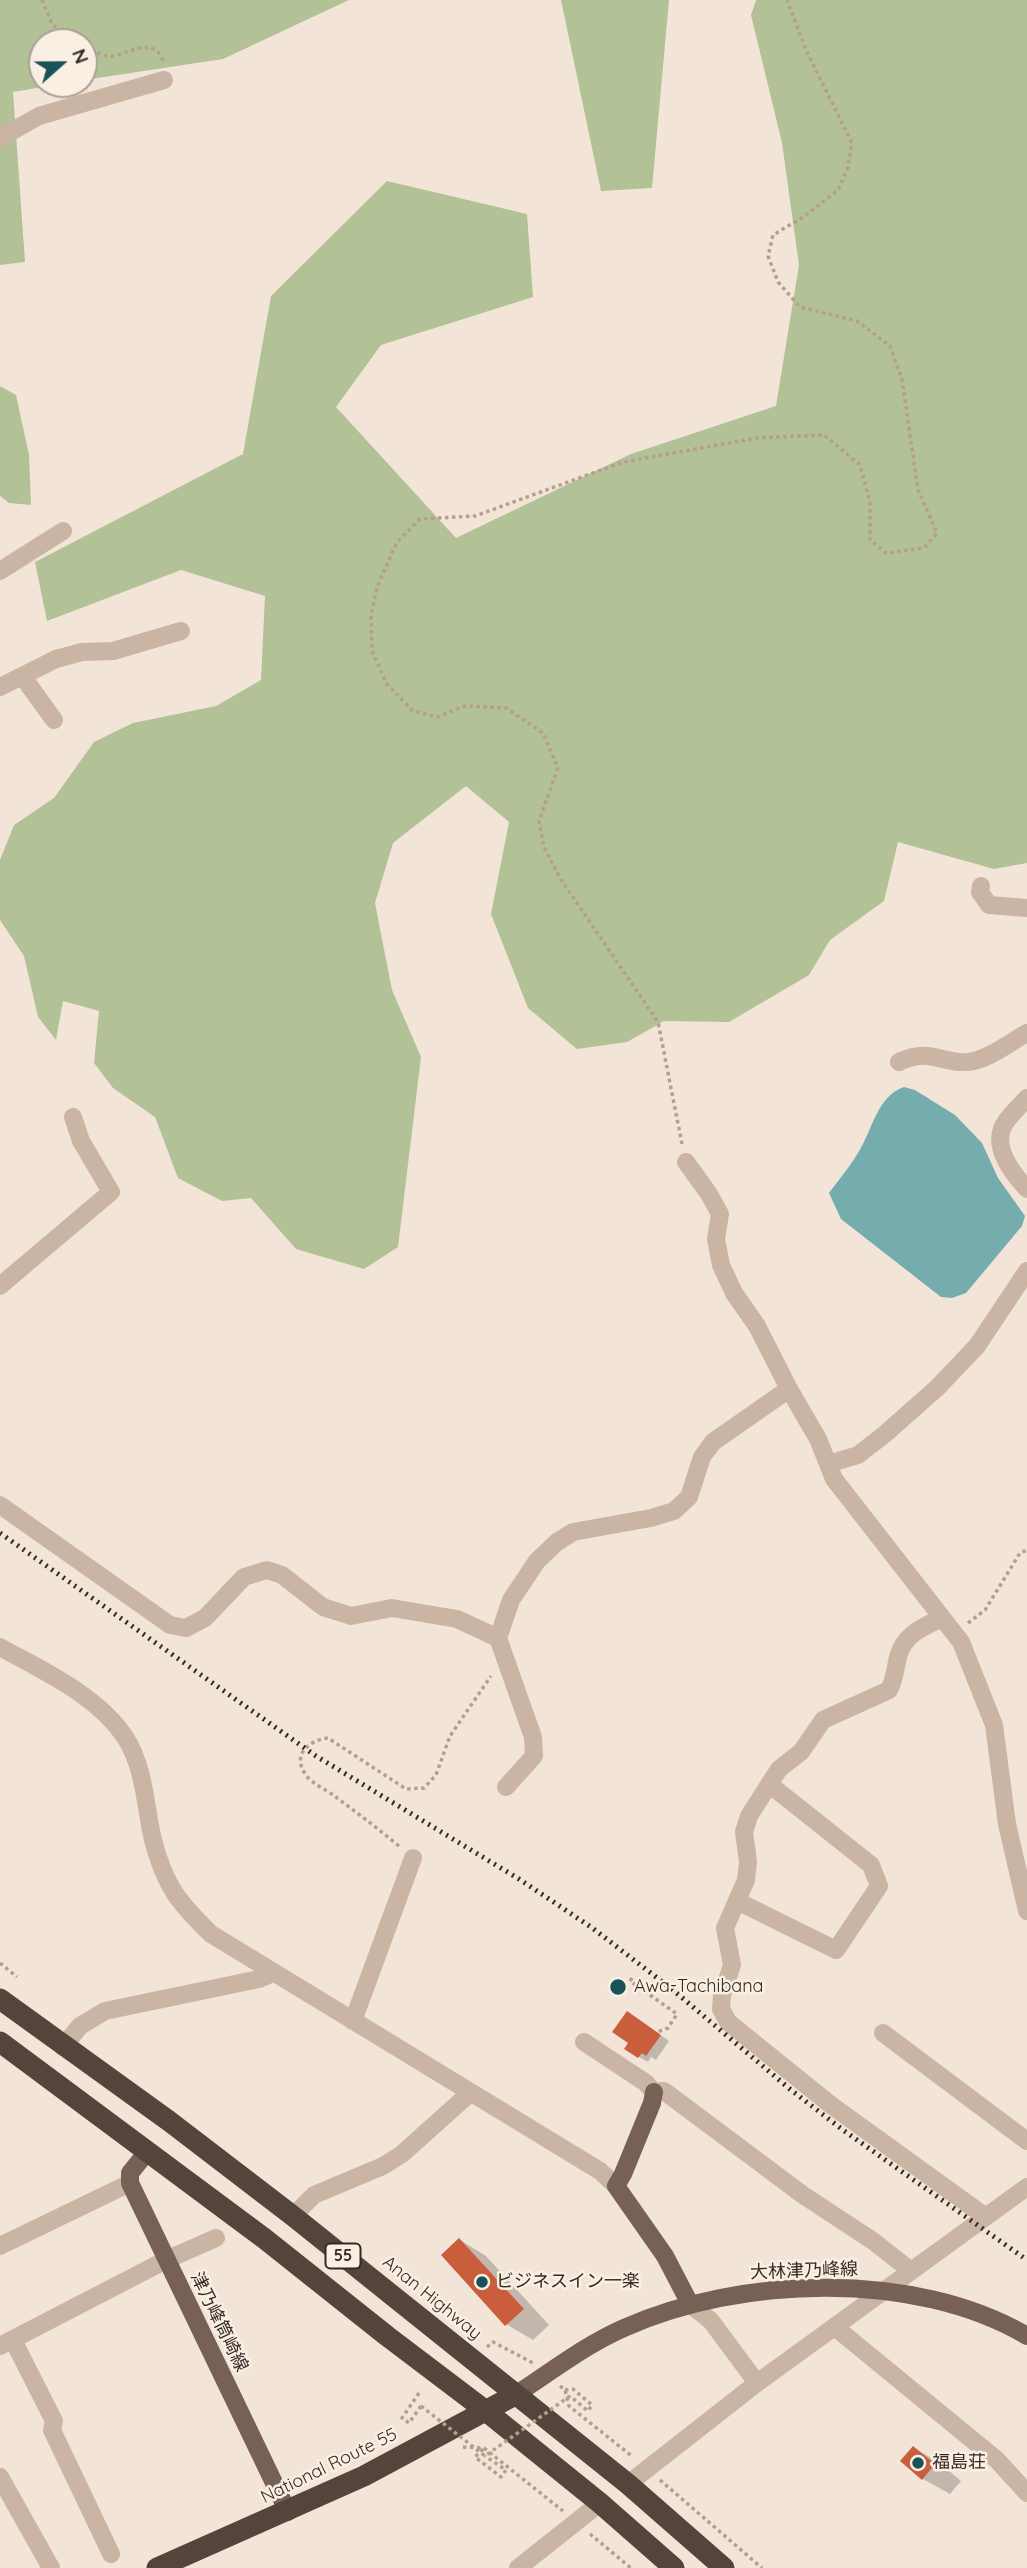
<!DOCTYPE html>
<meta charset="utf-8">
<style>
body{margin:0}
#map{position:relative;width:1027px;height:2568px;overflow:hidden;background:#f2e5d7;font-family:Quicksand,sans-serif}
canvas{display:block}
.north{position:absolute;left:28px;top:28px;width:70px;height:70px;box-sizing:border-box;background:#f9efe3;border:2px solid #aaa097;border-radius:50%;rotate:69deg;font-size:19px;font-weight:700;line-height:28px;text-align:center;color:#342a25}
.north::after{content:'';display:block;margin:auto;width:24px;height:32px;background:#1a5357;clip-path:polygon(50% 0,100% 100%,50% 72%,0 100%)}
</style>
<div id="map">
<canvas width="1027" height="2568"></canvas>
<div class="north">N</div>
</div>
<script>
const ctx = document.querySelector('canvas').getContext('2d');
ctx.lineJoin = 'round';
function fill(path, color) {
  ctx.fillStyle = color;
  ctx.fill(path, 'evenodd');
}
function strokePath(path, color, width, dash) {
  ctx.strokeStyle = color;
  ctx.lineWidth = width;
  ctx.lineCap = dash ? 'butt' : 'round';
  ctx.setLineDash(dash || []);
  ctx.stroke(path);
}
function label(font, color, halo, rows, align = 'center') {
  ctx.font = font + ' Quicksand,"Noto Sans JP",sans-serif';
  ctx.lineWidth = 5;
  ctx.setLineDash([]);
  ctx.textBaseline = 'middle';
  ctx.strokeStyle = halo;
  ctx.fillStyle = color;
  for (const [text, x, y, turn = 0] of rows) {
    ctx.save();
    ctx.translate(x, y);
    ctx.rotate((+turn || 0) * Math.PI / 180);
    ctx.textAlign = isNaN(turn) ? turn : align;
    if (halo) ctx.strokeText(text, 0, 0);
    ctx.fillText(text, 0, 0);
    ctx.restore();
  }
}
fill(new Path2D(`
 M0,0H349L223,59L84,80V42H42V84H60L13,92L25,262L0,265Z
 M561,0H669L652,188L601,191Z
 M756,0H1027V863L994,869L898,842L884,901L830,940L809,975L729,1022L664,1021L627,1042L577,1049L528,1008L491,914L509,822L466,786L393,843L375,903L392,990L421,1057L398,1247L364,1269L296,1249L251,1198L222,1201L178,1178L155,1117L113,1088L94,1063L99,1011L63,1001L56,1040L38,1017L24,956L0,920V860L14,825L54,798L94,742L133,723L216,706L261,680L265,596L181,570L47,621L35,562L243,454L271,296L387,181L527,214L533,297L381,345L336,407L456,538L631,454L776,406L799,265L782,143L751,15Z
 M0,386L16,395L29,455L31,505L9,503L0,496Z`), '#b3c197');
fill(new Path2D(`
 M904,1087L915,1090L955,1115L982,1143L998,1178L1025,1216L1022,1226L966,1293L952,1298L941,1297L841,1219L829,1193C839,1180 850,1166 858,1153C872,1131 877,1096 904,1087Z`), '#75adaf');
fill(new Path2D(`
 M636,2018L669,2041L656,2060L651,2057L648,2062L639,2057Z
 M460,2240L486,2256L549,2325L533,2340L506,2324Z
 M914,2448L940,2463L961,2481L950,2494L923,2479L902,2461Z`), '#0003');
fill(new Path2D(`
 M627,2011L661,2035L646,2056L642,2053L638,2058L624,2049L628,2043L612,2032Z
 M459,2238L524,2309L505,2326L441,2255Z
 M913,2446L935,2464L922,2480L900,2461Z`), '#ca5d3c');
strokePath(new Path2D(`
 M42,0L52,24L73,42
 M84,48C92,50 104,57 112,56C128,54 154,35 163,61
 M682,1144L658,1022L560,878L544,847L539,821L558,768L543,733L506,708L465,706L437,717L413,711L386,683L372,651L371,616L377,587L397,542L420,519L475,516L623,462L757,438L824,435L860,465L870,502V540L886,553L924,548L937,533L918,490L902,379L890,346L857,321L800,307L778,282L768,256L773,235L805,216L838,190L848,167L852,143L806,50L787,0
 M968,1623L985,1610L1020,1553L1027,1550
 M399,1846C377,1828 355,1811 333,1795C325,1789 311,1783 306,1775C291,1755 309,1740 328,1738L406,1789L424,1788L436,1775L450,1736L491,1676
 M0,1963L17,1977
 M632,1978L630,1981L677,2014L668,2028L657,2032
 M487,2347L493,2342L533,2363
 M560,2386L565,2390L569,2406L633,2457
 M565,2390L573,2389L592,2405L588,2411L570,2396
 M419,2393L402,2418L409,2423L421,2406
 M463,2447L484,2448L563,2511
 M483,2449L475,2457L501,2477L506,2470L485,2456
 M660,2480L762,2568
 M590,2534L631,2568`), '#b59e8d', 3.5, [3.5, 3.5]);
strokePath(new Path2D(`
 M0,138L39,116L164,80
 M0,571L63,531
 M23,677L54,720
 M0,687L56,659L82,652L113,651L181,631
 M981,886L980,892L989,905L1027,908
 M899,1062C931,1047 940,1064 968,1062C988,1060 1010,1042 1027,1033
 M1027,1098C1019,1107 1006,1118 1002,1129C994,1150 1014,1175 1027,1189
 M686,1162L709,1194L720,1214L716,1239L721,1265L734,1293L757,1326L789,1389L818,1439L834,1479L961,1642L994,1725L1007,1824L1027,1911
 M0,1286L111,1192L81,1141L73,1117
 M828,1464L858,1455L885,1434L938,1387L977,1346L1027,1271
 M0,1505L170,1625L186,1628L205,1618L244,1577L267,1570L282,1575L323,1607L351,1616L392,1608L457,1619L498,1638L511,1600L537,1561L557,1542L573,1532L651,1518L674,1511L689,1497L702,1457L713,1442L789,1389
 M942,1618C923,1627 904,1634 898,1657C895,1669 895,1679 889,1690L823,1720L801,1752L779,1769L749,1816L744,1832L748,1862L746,1880L725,1928L732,1965L722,1995L721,2009L728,2022L831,2105L986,2217
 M498,1638L533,1737L534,1756L506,1787
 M0,1647C43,1671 97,1695 125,1737C145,1768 145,1806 153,1840C165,1886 178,1902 211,1934L600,2171L616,2186
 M737,1901L836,1950L879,1886L871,1865L769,1784
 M353,2021L413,1858
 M883,2033L1027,2141
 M584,2042L646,2083L654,2092L664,2091L803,2195L873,2241L910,2270
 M63,2047L80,2026L105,2011L259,1979L273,1973
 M293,2216L314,2195L383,2166L402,2154L470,2093
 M0,2246L130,2183
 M690,2304L711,2321L757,2383
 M836,2328L997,2460L1027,2493
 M13,2340L54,2421L52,2430L111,2554
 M0,2346L166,2260L216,2238
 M0,2477L51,2568
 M628,2484L757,2383L1027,2187
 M518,2568L600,2503`), '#cab4a3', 18);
strokePath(new Path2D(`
 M654,2092L652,2103L623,2174L616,2186L665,2256L690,2304
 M147,2152L130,2173V2183L288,2512
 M515,2395C551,2372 585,2345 624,2328C740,2276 915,2270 1027,2336`), '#776055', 18);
strokePath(new Path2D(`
 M0,1999L169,2121L293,2216L628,2484L724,2568
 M0,2042L265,2239L387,2336L486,2411L600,2503L674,2568
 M157,2568L364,2476L515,2395`), '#55443c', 21);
strokePath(new Path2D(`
 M0,1533L316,1756L519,1879L591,1927L673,1990L791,2090L843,2130L1027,2260`), '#342a25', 5, [2, 5]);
strokePath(new Path2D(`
 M421,2406L485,2456L570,2396`), '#b59e8d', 3.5, [3.5, 3.5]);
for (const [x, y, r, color] of [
 [618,1987,9,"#1a5357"],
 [482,2282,7,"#1a5357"],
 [918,2463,7,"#1a5357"]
]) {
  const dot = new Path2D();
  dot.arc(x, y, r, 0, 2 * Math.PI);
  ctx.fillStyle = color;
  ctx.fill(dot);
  strokePath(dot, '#f9efe3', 2.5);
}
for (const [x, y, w] of [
 [343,2256,35]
]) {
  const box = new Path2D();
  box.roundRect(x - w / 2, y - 12.5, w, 25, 5);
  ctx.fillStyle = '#f9efe3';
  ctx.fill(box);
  strokePath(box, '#342a25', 2);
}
label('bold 16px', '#342a25', null, [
 ["55",343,2256]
]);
label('18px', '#342a25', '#f9efe3', [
 ["Awa-Tachibana",634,1987],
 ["ビジネスイン一楽",496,2282],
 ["福島荘",932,2463]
], 'left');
label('18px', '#342a25', '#f9efe3', [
 ["大林津乃峰線",804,2271,-2],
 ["Anan Highway",432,2298,39],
 ["津乃峰筒崎線",219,2322,64],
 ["National Route 55",329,2466,-26]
]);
</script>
